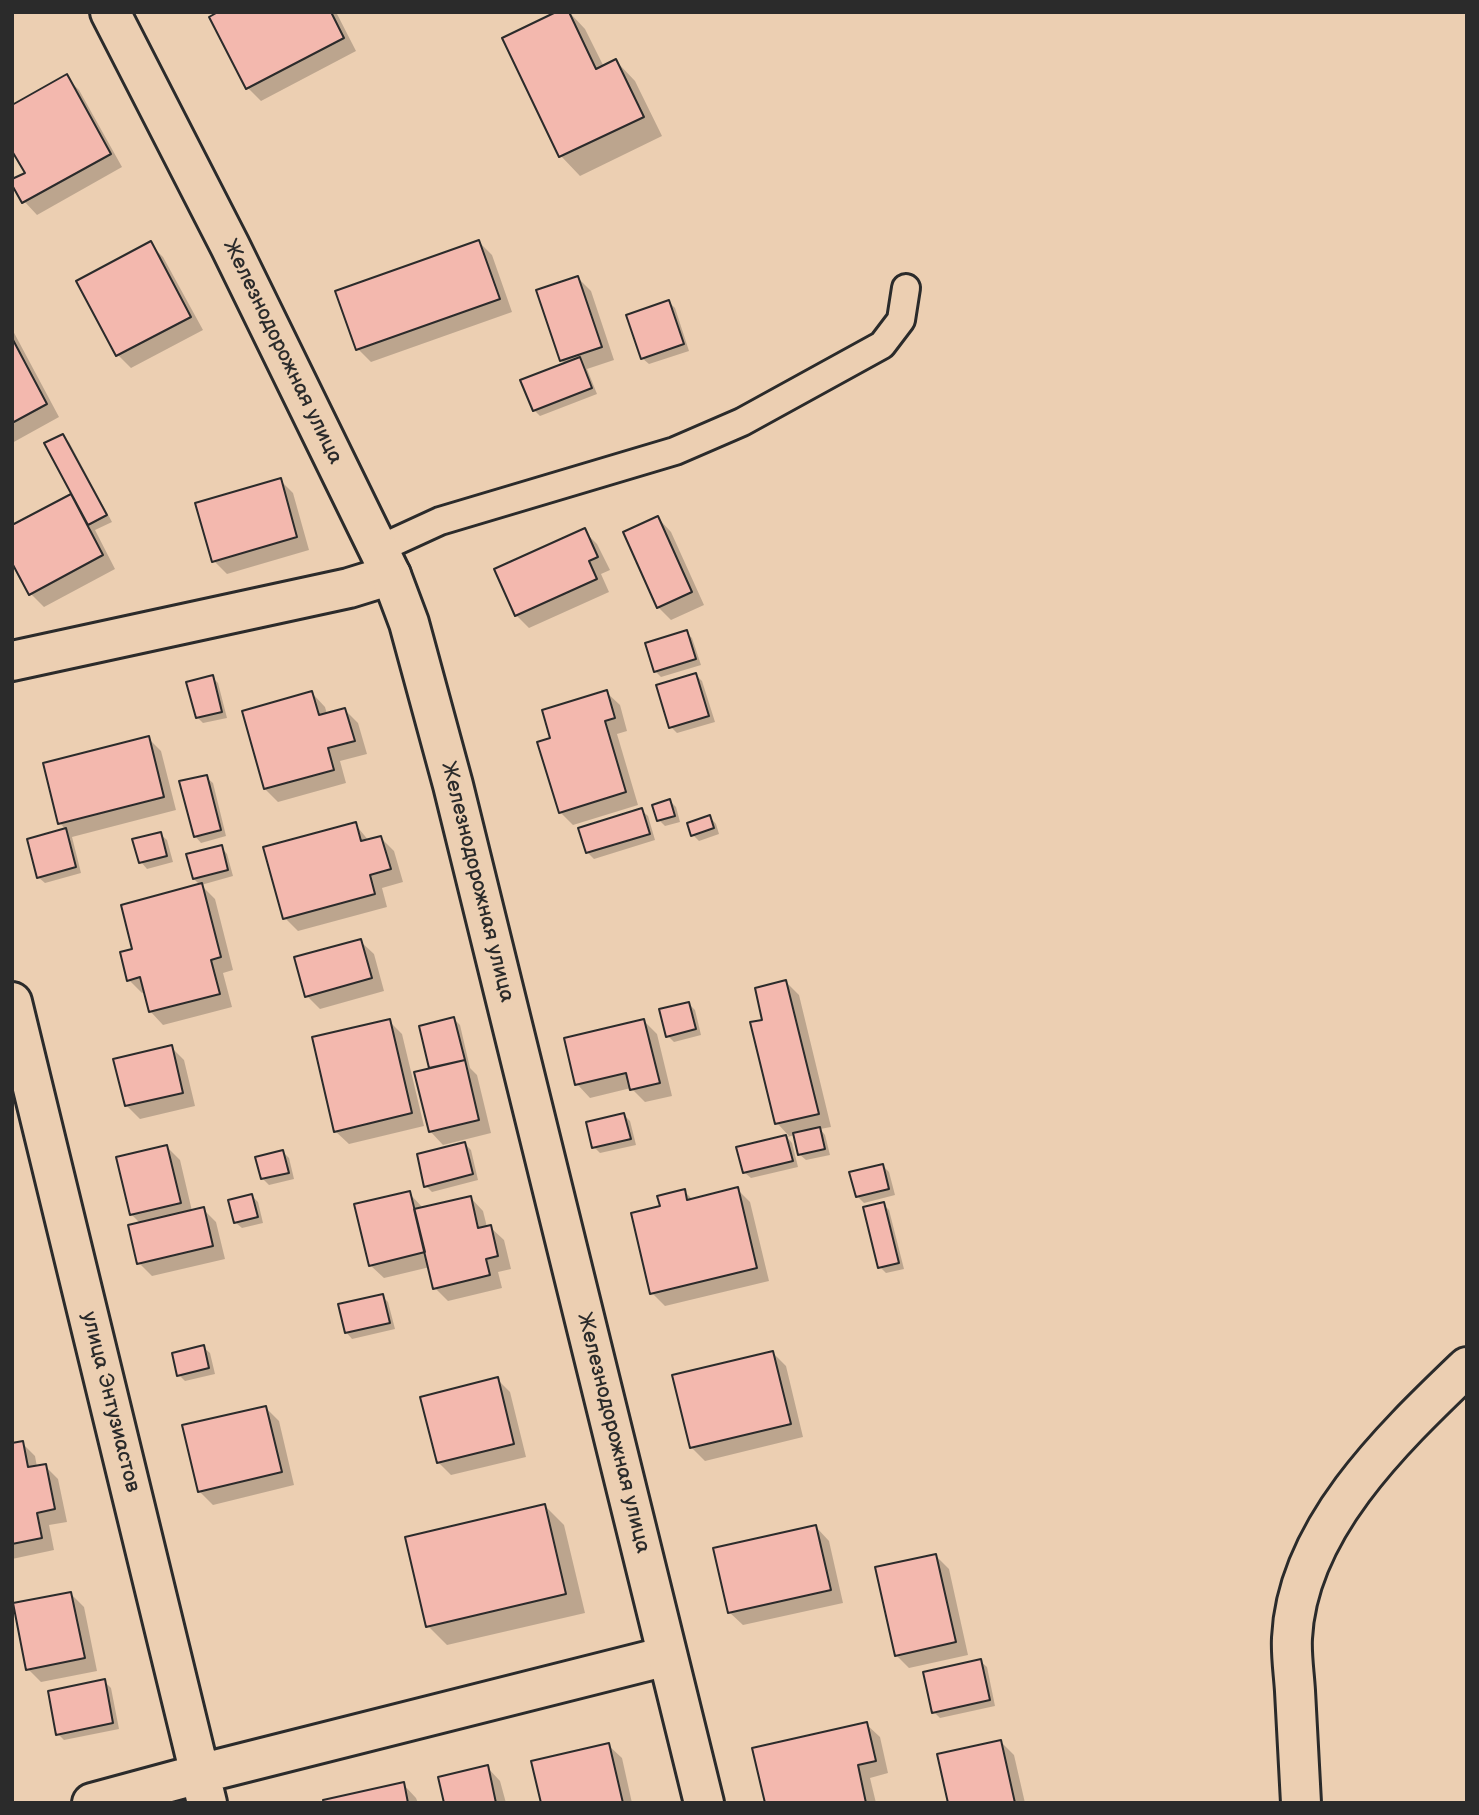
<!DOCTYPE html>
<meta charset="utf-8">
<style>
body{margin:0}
#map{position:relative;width:1479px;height:1815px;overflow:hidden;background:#eccfb2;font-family:"Balsamiq Sans",sans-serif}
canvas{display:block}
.frame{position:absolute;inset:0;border:14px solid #2b2b2b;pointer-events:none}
</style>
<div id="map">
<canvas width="1479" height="1815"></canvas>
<div class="frame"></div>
</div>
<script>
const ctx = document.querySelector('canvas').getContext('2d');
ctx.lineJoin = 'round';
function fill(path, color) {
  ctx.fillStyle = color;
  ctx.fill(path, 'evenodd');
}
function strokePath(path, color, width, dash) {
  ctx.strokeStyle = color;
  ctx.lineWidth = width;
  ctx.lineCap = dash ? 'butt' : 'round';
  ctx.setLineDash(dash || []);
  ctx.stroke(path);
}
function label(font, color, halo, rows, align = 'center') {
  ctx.font = font + ' "Balsamiq Sans",sans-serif';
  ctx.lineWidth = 7;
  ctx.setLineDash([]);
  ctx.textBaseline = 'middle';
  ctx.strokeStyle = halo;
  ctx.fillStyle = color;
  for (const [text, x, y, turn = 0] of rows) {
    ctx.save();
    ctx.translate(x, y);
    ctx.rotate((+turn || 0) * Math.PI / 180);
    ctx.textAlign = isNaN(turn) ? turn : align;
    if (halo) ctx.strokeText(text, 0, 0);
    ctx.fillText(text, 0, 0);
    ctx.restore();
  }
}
fill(new Path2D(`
 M222,12H336L356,51L261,101L248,88Z
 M569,12L585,29L604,67L616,61L635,81L662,136L580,176L561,156L504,39Z
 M66,77L79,90L122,167L37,215L24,201L27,173Z
 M479,242L492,255L512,312L371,362L358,349Z
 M150,244L163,257L203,330L131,368L118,355Z
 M578,278L591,291L614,360L587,369L597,394L540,416L534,410L565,364L561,360Z
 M669,302L675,308L689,351L649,364L642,358Z
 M12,329L59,417L12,443Z
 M63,436L69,442L112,522L95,530L115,569L44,607L31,594L71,497L76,502Z
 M280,480L293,493L309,550L227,574L214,561Z
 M658,518L671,532L704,605L671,620L658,607Z
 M584,531L597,544L610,570L601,574L609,592L529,628L516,615Z
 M686,632L692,638L701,665L661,677L655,671Z
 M696,675L702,681L715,722L677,733L671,727Z
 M212,677L218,683L227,718L203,723L197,717Z
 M606,692L620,705L627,731L617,734L638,805L573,825L560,812L553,740Z
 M312,693L325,707L327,714L345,710L358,723L367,754L340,761L346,783L278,802L265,789Z
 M148,738L161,751L176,810L72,837L81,873L45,883L38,877L66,830L60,823Z
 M206,777L213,783L226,836L201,843L195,836Z
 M670,801L676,807L680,822L665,826L659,820Z
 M641,810L648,816L655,840L594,859L588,853L580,829Z
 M710,817L716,824L719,834L699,841L693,835Z
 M355,824L369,841L381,838L394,851L403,882L382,888L387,907L298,931L285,918Z
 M160,834L167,840L173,862L147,869L141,862Z
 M221,847L227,854L233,876L201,885L215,899L233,970L223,973L232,1007L163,1025L150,1011L145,992L142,993L129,980L135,950L201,886L194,879Z
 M360,941L374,954L384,991L320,1009L307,996Z
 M786,982L799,995L831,1127L820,1129L825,1135L830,1155L806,1160L799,1154L795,1135L787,1137L792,1143L798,1167L751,1178L744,1172L738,1148L789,1136L777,1123L765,1021Z
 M689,1004L695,1010L701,1035L674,1042L668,1036Z
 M454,1019L460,1025L470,1068L477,1075L491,1133L443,1145L430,1131L431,1070L421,1027Z
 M389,1021L402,1034L424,1126L349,1144L335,1131Z
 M644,1021L657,1034L672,1096L645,1102L631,1088L590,1098L577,1084Z
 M171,1047L184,1060L195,1106L140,1119L126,1105Z
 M624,1115L630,1121L636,1145L600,1153L594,1147Z
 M465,1144L471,1150L478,1180L432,1192L426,1186Z
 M167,1147L180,1160L192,1211L203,1209L216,1222L225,1259L152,1276L139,1263L141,1224L131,1214Z
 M283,1152L289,1158L294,1179L269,1185L262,1178Z
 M883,1166L889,1172L895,1195L864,1203L857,1196Z
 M737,1189L750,1202L769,1281L665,1306L652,1293L662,1207L684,1191L693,1200Z
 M409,1193L423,1208L470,1197L483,1211L487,1227H490L504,1240L511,1269L498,1272L502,1288L448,1301L435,1288L430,1267L384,1278L370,1265Z
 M252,1196L258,1202L263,1223L242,1228L235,1222Z
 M883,1204L889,1210L904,1269L886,1273L880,1267Z
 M382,1296L388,1302L395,1329L352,1339L346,1332Z
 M203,1347L210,1353L215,1374L185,1381L179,1375Z
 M773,1353L786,1366L803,1437L705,1461L692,1448Z
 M497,1379L510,1392L526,1457L451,1475L438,1462Z
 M265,1407L279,1421L294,1485L213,1505L199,1491Z
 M22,1443L35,1456L37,1467L45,1466L58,1479L67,1522L49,1525L54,1550L12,1559V1445Z
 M545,1506L564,1525L585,1613L447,1645L428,1626Z
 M816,1527L829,1541L843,1603L743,1625L729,1612Z
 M936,1556L949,1569L968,1655L909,1668L896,1655Z
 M71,1594L84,1607L97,1671L41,1682L28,1669Z
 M980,1661L987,1667L995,1706L940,1718L934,1712Z
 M104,1681L111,1688L119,1729L64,1740L58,1734Z
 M866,1724L880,1737L888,1773L870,1778L876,1803H767Z
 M1001,1742L1014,1755L1025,1803H950Z
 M608,1745L622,1758L632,1803H543Z
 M487,1767L500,1781L506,1803H446Z
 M403,1784L416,1798L418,1803H326Z`), '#0003');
const building = new Path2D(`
 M218,12H331L344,38L246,89L209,17Z
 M556,12H569L596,69L616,59L644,117L559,157L502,38Z
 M67,74L111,154L22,203L12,185V179L25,173L12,151V105Z
 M479,240L500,299L356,350L335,291Z
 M151,241L191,317L116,356L76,281Z
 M578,276L602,347L560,361L536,290Z
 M669,300L684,344L641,359L626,315Z
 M12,338L47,404L12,423Z
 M580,357L592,388L533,411L520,380Z
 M63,434L107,515L88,525L44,443Z
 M281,478L297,537L212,562L195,503Z
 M71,494L103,555L29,595L12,563V525Z
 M658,516L692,592L657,608L623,532Z
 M585,528L598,557L589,561L597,579L515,616L494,569Z
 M687,630L696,659L654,672L645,643Z
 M696,673L709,716L669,728L656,685Z
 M213,675L222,712L196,718L186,682Z
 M607,690L615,718L605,721L626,792L559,813L537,742L550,738L542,710Z
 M312,691L319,715L345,708L355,741L328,748L334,770L264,789L242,711Z
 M149,736L164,797L58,824L43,763Z
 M207,775L221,830L194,837L179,781Z
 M670,799L675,816L657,821L652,805Z
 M642,808L650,834L586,853L578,828Z
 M710,815L714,828L691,836L687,823Z
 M356,822L361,841L381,836L391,869L370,875L375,894L283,919L263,847Z
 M66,828L76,867L37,878L27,839Z
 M161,832L167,856L139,863L132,839Z
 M222,845L228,870L193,879L186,854Z
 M202,883L221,957L211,960L220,994L149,1012L140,977L127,981L120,952L132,949L121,905Z
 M361,939L372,978L305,997L294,957Z
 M786,980L819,1114L775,1124L750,1022L762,1020L755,988Z
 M689,1002L696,1029L666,1037L659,1009Z
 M454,1017L465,1060L429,1068L419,1026Z
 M390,1019L412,1113L334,1132L312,1037Z
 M644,1019L660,1083L630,1090L626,1073L575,1085L564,1038Z
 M172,1045L183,1093L125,1106L113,1059Z
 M465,1060L479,1120L429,1132L414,1072Z
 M624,1113L631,1139L592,1148L586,1122Z
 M820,1127L825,1149L798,1155L793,1133Z
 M786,1135L793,1161L743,1173L736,1147Z
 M465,1142L473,1174L424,1187L417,1154Z
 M167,1145L181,1203L130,1215L116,1157Z
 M283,1150L289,1173L261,1179L255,1157Z
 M883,1164L889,1189L856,1197L849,1172Z
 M738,1187L757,1268L650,1294L631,1213L660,1206L657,1196L685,1189L687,1200Z
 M410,1191L425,1252L369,1266L354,1204Z
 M252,1194L258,1217L234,1223L228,1200Z
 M471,1196L478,1228L491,1225L498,1256L486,1259L490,1275L433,1289L414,1209Z
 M884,1202L899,1263L878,1268L863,1207Z
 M204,1207L213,1246L137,1264L128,1225Z
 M383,1294L390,1323L345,1333L338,1304Z
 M204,1345L209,1368L177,1376L172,1353Z
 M773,1351L791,1424L690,1448L672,1375Z
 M498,1377L514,1444L437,1463L420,1397Z
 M266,1406L282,1472L198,1492L182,1425Z
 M23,1441L28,1467L46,1464L55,1509L37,1513L42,1538L12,1544V1443Z
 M545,1504L566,1594L426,1627L405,1537Z
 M816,1525L831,1590L728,1613L713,1548Z
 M936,1554L956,1642L895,1656L875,1567Z
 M71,1592L85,1658L26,1670L13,1603Z
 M981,1659L990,1700L932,1713L923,1672Z
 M105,1679L113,1723L56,1735L48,1691Z
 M867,1722L876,1761L858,1765L866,1803H765L752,1748Z
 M1001,1740L1015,1803H948L937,1754Z
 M609,1743L623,1803H541L531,1761Z
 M488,1765L496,1803H444L438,1777Z
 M404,1782L408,1803H324L323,1800Z`);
fill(building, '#f3b8ae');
strokePath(building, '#2b2b2b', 2);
const lane = new Path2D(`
 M379,549L440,521L675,451L742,422L882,345L901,320L906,288`);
const street = new Path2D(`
 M12,661L349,588L391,575
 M12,1002L207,1803
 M92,1803L199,1774L667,1656
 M1301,1803C1299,1766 1297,1728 1295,1691C1294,1674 1291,1655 1292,1638C1297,1529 1393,1438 1467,1367`);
const secondary = new Path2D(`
 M110,12L230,246L391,575L409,623L453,785L704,1803`);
strokePath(lane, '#2b2b2b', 32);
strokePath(street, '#2b2b2b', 44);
strokePath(secondary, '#2b2b2b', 44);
strokePath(lane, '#eccfb2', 26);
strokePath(street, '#eccfb2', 38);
strokePath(secondary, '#eccfb2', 38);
label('21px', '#2b2b2b', '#eccfb2', [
 ["Железнодорожная улица",282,352,64],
 ["Железнодорожная улица",477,882,76],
 ["улица Энтузиастов",110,1402,76],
 ["Железнодорожная улица",613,1433,76]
]);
</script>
